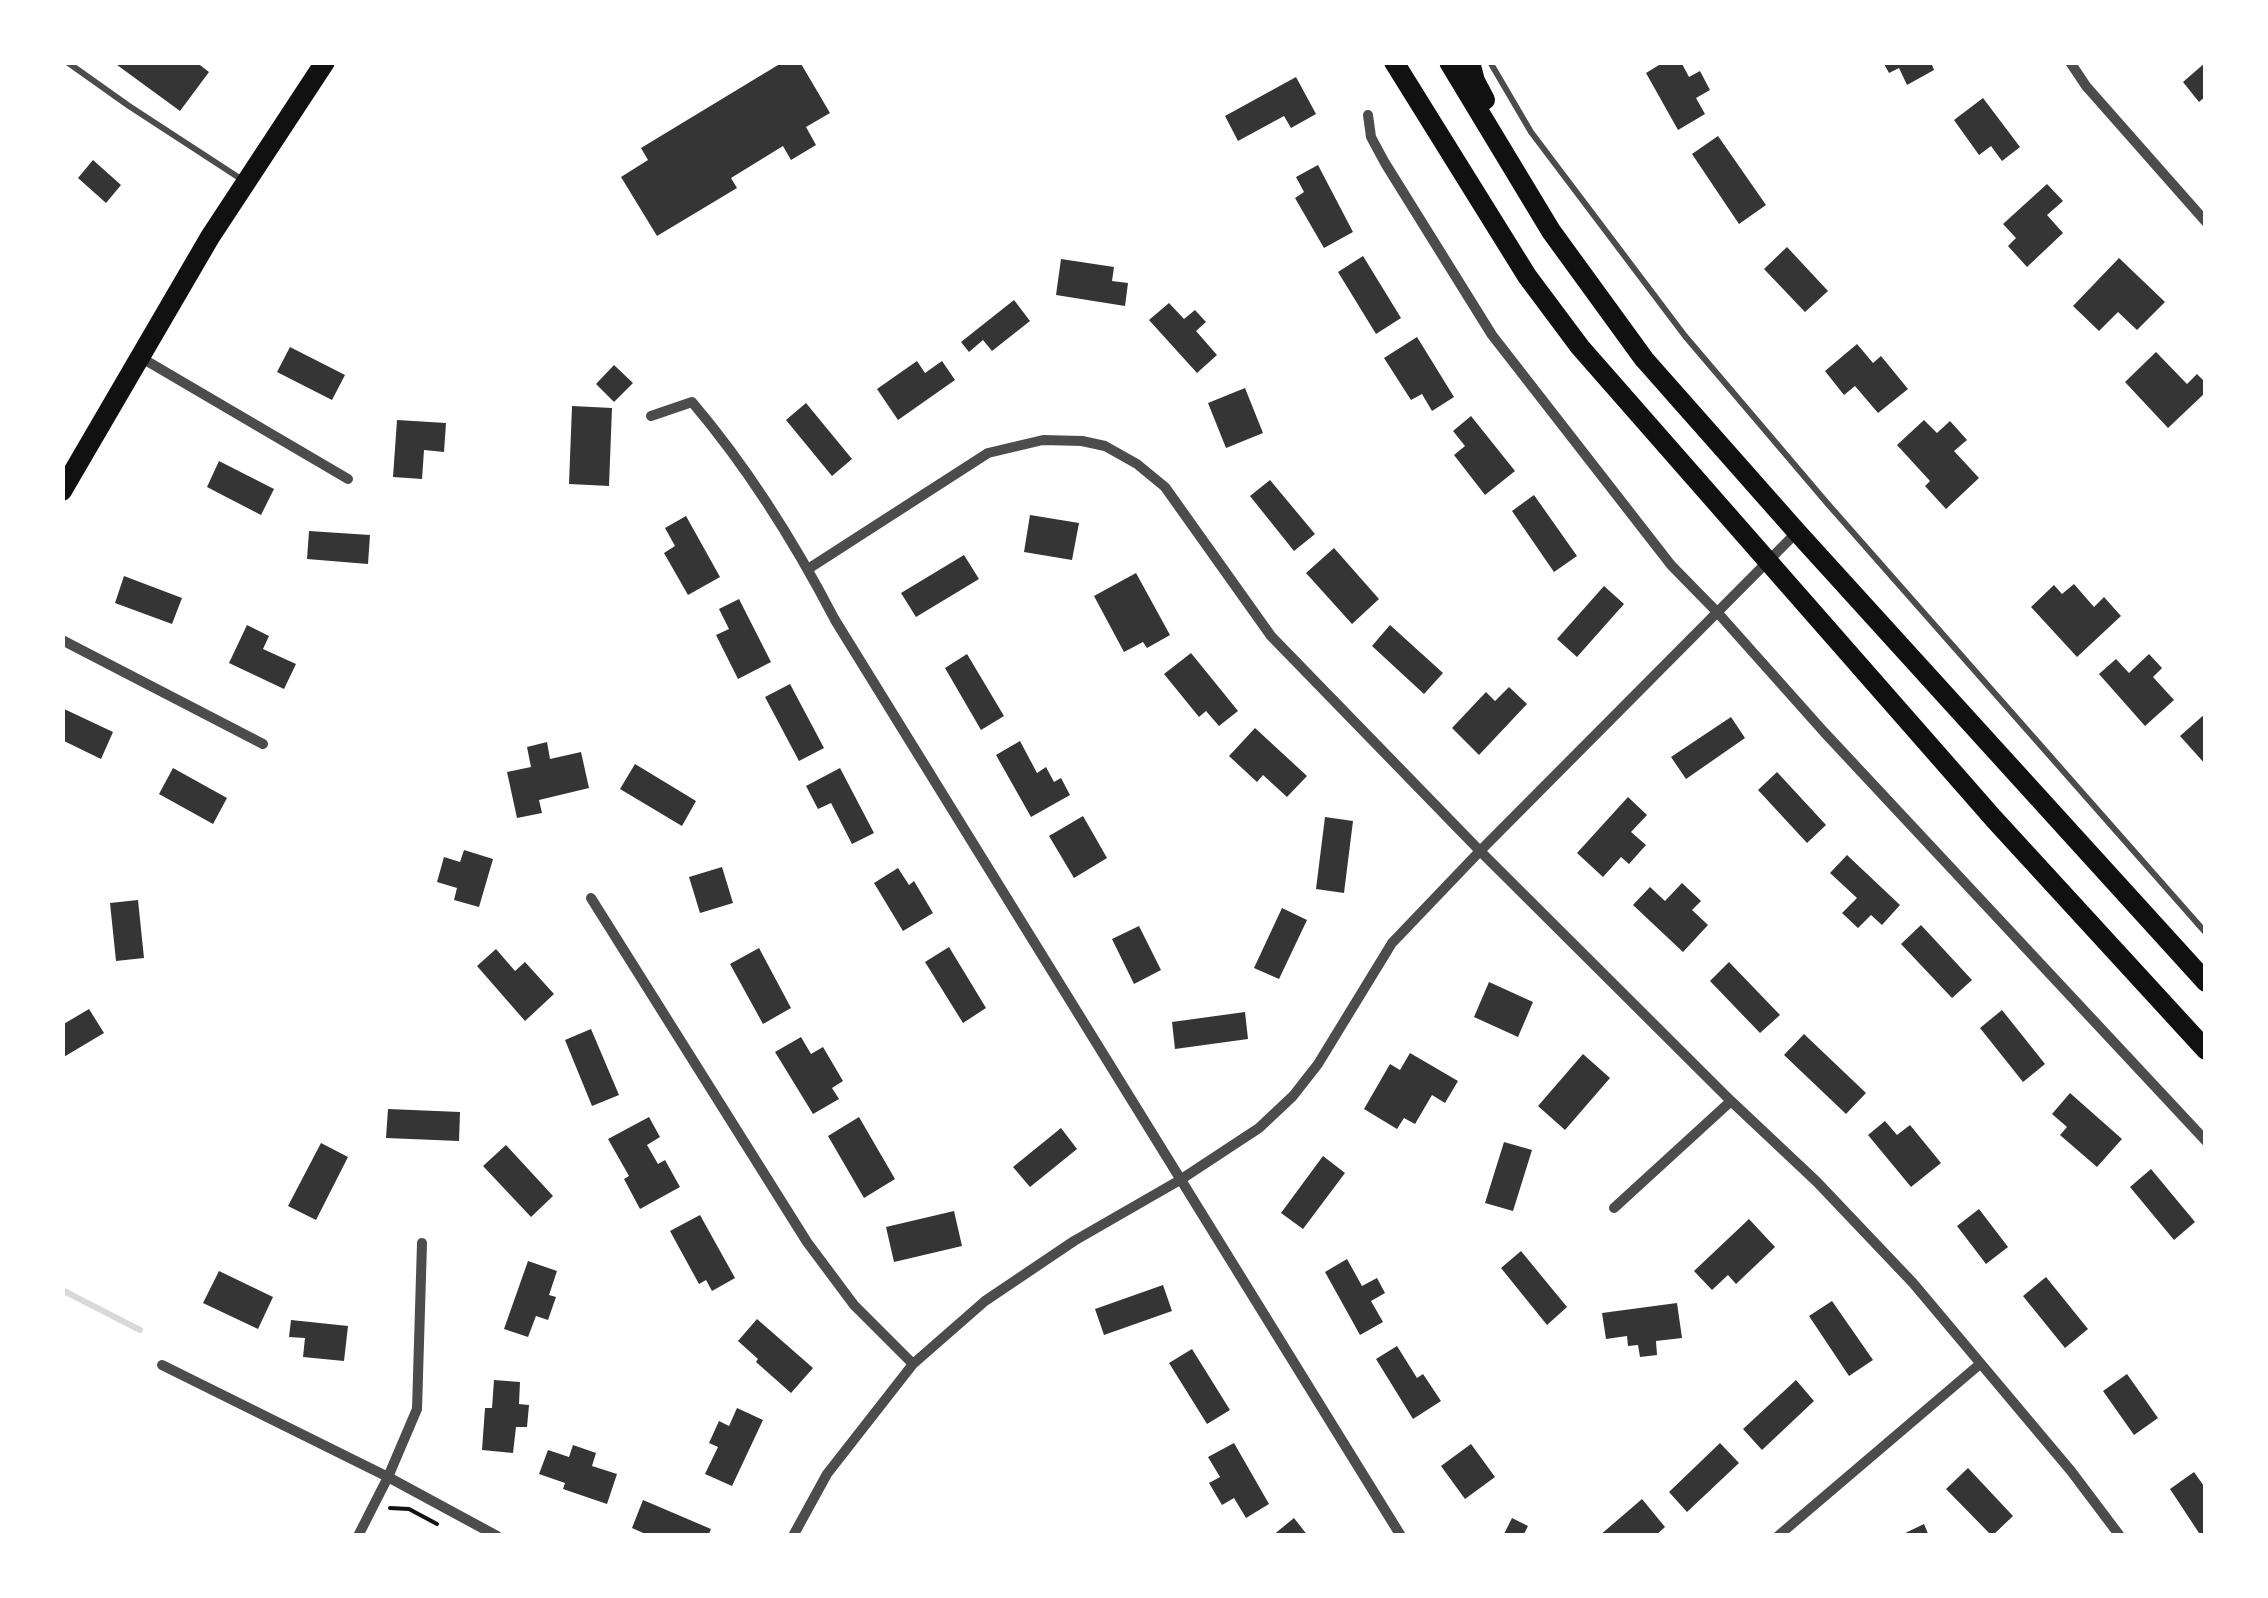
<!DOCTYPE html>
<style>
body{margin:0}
#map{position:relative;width:2268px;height:1598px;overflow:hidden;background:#fff;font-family:Poppins,sans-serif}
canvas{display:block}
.frame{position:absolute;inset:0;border:65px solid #fff;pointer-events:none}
</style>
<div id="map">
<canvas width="2268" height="1598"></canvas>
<div class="frame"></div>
</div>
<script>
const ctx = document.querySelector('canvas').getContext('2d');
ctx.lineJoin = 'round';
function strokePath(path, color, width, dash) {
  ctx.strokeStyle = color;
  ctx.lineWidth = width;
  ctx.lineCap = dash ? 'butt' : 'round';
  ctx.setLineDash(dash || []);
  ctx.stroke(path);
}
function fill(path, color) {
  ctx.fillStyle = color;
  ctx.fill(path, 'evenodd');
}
strokePath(new Path2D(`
 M62,1290L140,1330`), '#d9d9d9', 6);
fill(new Path2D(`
 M113,62H196L209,72L180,111Z
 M783,62H800L830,113L806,127L816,145L791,160L783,146L731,178L737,188L657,236L621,177L648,160L641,148Z
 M1664,62H1681L1689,77L1700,71L1710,90L1696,98L1705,114L1678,130L1646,73Z
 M1883,62H1931L1934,70L1907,85L1899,68L1889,73Z
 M2206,62V96L2199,102L2183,82Z
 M1296,77L1316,114L1291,128L1284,116L1238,141L1225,116Z
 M1983,98L2020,147L2002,161L1991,146L1979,155L1954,120Z
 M1718,136L1766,205L1739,224L1692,154Z
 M93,160L121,185L106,203L78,178Z
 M1318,165L1353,232L1324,248L1295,198L1304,192L1296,177Z
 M2047,184L2063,201L2047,215L2063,233L2027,267L2008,246L2016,238L2003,224Z
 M1787,247L1828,291L1805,312L1764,269Z
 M1363,256L1401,318L1376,334L1338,272Z
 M2119,258L2165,302L2137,330L2118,312L2099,331L2073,306Z
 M1061,259L1114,267L1112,281L1128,283L1125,306L1056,295Z
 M1014,300L1030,321L992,351L983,340L969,352L961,342Z
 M1169,303L1184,319L1195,310L1206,322L1196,331L1217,355L1197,373L1149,320Z
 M1417,337L1454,397L1432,411L1422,394L1411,400L1384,358Z
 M1857,344L1873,363L1881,356L1908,389L1878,413L1855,386L1844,395L1825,371Z
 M290,347L345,375L332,400L277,372Z
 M2156,352L2187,384L2197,374L2206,383V392L2168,428L2125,382Z
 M917,361L925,373L942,361L955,380L898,420L877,389Z
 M614,365L633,383L614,402L596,384Z
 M1245,388L1263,433L1226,448L1208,403Z
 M806,403L852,459L832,476L786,420Z
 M572,406L612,408L609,486L569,484Z
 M1471,416L1515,471L1485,495L1454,455L1465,446L1453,431Z
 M397,420L446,423L444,452L424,450L422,479L393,477Z
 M1924,420L1937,433L1950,421L1967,440L1954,451L1979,478L1946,509L1925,486L1930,481L1897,445Z
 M219,461L274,489L261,515L207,487Z
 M1270,480L1315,534L1294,551L1250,496Z
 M1534,495L1577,556L1554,572L1512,511Z
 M1030,515L1079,523L1072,560L1024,552Z
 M686,516L720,577L688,595L664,553L675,546L665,528Z
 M309,531L370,535L368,564L307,559Z
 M1334,548L1379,599L1352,624L1306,573Z
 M964,555L979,579L916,617L901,593Z
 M1136,573L1170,635L1147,648L1143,642L1124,652L1094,596Z
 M124,576L182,598L172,624L115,603Z
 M2074,584L2094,607L2104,597L2121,616L2077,657L2031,607L2054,585L2062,594Z
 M1604,586L1624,604L1577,657L1557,639Z
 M739,599L771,662L738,679L716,635L729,629L719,609Z
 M247,625L269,636L263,649L296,664L284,689L229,663Z
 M1390,625L1443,673L1424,694L1372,646Z
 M1191,653L1238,711L1219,726L1206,711L1199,717L1164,674Z
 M967,654L1004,716L981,730L945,668Z
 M2149,654L2162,668L2153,677L2174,700L2145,726L2099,674L2116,659L2129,673Z
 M790,684L824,748L799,761L765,697Z
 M1509,687L1527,704L1479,755L1452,728L1486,692L1495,701Z
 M62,708L113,732L101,759L62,740Z
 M2206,713V765L2180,736Z
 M1731,717L1745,738L1686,779L1671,757Z
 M1255,728L1307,776L1287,797L1263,775L1257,782L1229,756Z
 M1020,741L1037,773L1046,767L1054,782L1061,778L1070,795L1031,817L996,755Z
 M547,742L550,759L581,752L589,788L539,800L542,813L517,818L507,772L531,767L527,747Z
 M635,764L696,801L682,826L620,789Z
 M173,768L227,798L213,824L159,794Z
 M840,768L874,833L852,844L831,803L818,809L806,786Z
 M1777,772L1826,825L1807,843L1758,790Z
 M1628,797L1647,815L1631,832L1646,845L1629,864L1621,857L1603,877L1577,853Z
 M1083,816L1107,858L1074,878L1049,836Z
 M1325,817L1353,821L1344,893L1316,889Z
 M464,850L493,859L479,907L454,900L457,888L437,882L444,857L460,862Z
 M1847,855L1900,905L1882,925L1871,915L1858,928L1842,913L1857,898L1830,873Z
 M722,867L733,903L700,913L689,877Z
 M898,868L909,885L914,881L933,913L903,931L874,883Z
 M1682,883L1701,901L1692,910L1708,925L1683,952L1633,905L1650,887L1665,901Z
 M138,900L144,958L116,961L110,903Z
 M1282,908L1307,920L1279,979L1254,968Z
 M1921,925L1972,980L1952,998L1901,944Z
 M1139,926L1161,970L1134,984L1112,939Z
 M949,947L986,1008L963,1023L925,962Z
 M759,948L791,1008L763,1024L730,964Z
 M496,949L515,971L525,962L554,994L525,1021L477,966Z
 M1729,962L1780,1015L1760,1033L1710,981Z
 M1489,982L1533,1002L1518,1037L1474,1017Z
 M89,1009L104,1033L62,1058V1025Z
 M2002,1010L2045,1064L2023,1082L1980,1028Z
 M1245,1012L1248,1039L1175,1049L1172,1022Z
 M591,1029L619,1095L592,1106L565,1040Z
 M1804,1034L1866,1093L1846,1114L1784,1055Z
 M801,1037L811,1054L823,1047L843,1081L832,1088L839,1099L813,1114L775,1052Z
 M1410,1053L1458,1081L1445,1103L1432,1095L1415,1124L1404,1118L1397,1129L1364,1109L1390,1064L1400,1070Z
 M1583,1054L1610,1078L1565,1130L1538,1106Z
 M2070,1093L2122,1139L2097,1167L2060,1135L2067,1127L2052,1114Z
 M388,1109L460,1112L459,1141L386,1138Z
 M649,1117L660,1137L647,1145L658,1164L665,1160L680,1187L640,1209L624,1179L629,1176L608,1139Z
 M859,1117L895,1179L864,1198L828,1136Z
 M1885,1121L1897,1135L1910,1125L1941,1163L1911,1187L1868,1135Z
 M1061,1128L1077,1149L1030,1187L1013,1167Z
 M1504,1142L1532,1150L1513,1211L1485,1203Z
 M321,1143L348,1157L316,1220L288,1206Z
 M506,1145L553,1196L531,1217L483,1166Z
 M1323,1156L1345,1173L1303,1229L1281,1213Z
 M2151,1169L2195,1222L2174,1240L2130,1187Z
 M1979,1209L2008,1247L1986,1264L1957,1226Z
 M954,1211L962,1246L894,1262L886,1227Z
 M700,1215L735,1278L712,1291L706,1280L699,1284L670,1231Z
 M1749,1219L1775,1247L1736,1284L1728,1275L1712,1290L1694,1271Z
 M1521,1251L1567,1307L1547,1325L1501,1268Z
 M1347,1259L1362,1286L1377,1278L1385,1293L1371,1301L1383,1322L1360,1335L1325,1272Z
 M528,1261L557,1271L549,1295L556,1297L548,1320L536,1316L528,1337L504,1329Z
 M219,1271L273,1297L258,1329L203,1303Z
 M2046,1277L2088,1329L2065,1348L2023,1296Z
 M1163,1285L1172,1311L1104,1335L1095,1309Z
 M1832,1301L1873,1360L1849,1376L1809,1316Z
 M1677,1303L1682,1338L1656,1341L1657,1355L1640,1357L1638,1345L1628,1346L1627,1336L1606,1339L1602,1313Z
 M757,1319L813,1368L791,1393L756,1362L758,1359L738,1341Z
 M291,1320L348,1326L344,1361L303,1357L305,1338L289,1337Z
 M1397,1346L1417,1378L1423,1374L1441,1401L1413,1419L1376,1359Z
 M1192,1349L1230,1410L1207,1424L1169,1363Z
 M2127,1374L2158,1418L2134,1435L2103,1391Z
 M494,1380L520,1382L519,1404L529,1405L527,1427H516L513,1453L482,1450L485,1408H492Z
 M1796,1380L1814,1401L1762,1450L1743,1429Z
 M737,1408L763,1420L732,1486L705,1474L718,1447L709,1443L719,1421L729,1426Z
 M1234,1443L1269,1504L1246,1518L1234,1498L1222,1505L1209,1483L1220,1477L1208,1457Z
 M1720,1443L1739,1463L1687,1512L1669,1492Z
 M1471,1444L1495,1477L1465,1499L1441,1466Z
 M573,1445L596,1453L592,1466L617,1474L607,1504L563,1489L565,1483L539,1474L548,1450L569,1457Z
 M1968,1468L2013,1516L1992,1536L1946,1489Z
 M2194,1472L2206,1489V1536H2201L2170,1489Z
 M1642,1499L1665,1527L1655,1536H1599Z
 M643,1500L711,1529L708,1536H650L632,1528Z
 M1294,1518L1308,1536H1272Z
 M1512,1518L1528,1526L1523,1536H1503Z
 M1924,1524L1929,1536H1899Z`), '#353535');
strokePath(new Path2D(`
 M390,1508L409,1509L437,1524`), '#111', 4);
strokePath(new Path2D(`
 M67,62L129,106L241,179
 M1490,62L1531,132L1685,336L1827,503L2206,933`), '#4c4c4c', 6);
strokePath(new Path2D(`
 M2070,62L2086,86L2206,222
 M1368,115L1371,137L1385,163L1492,335L1671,565L1717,612L1824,732L2206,1141
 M140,357L348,479
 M651,416L692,402C748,468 795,543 835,620L1401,1536
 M808,569L988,453L1043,440L1082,441L1105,446L1137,464L1165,487L1271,636L1480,851L1731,1101L1817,1182L1913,1283L2071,1471L2120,1536
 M62,640L263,744
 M591,898L807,1242L854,1305L913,1364
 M1614,1208L1731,1101
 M162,1365L388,1477L497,1536
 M358,1536L388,1477L417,1409L422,1243
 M793,1536L827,1474L913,1364L985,1301L1074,1241L1180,1180L1259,1128L1293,1096L1318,1064L1392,943L1480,851L1797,532
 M1778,1536L1980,1364`), '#4c4c4c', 10);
strokePath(new Path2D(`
 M1394,62L1527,276L1580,347L1994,819L2206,1050
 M1449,62L1551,231L1644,359L1797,532L2206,982
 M1470,62L1475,81L1485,100
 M62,491L210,237L325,62`), '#111', 20);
</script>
